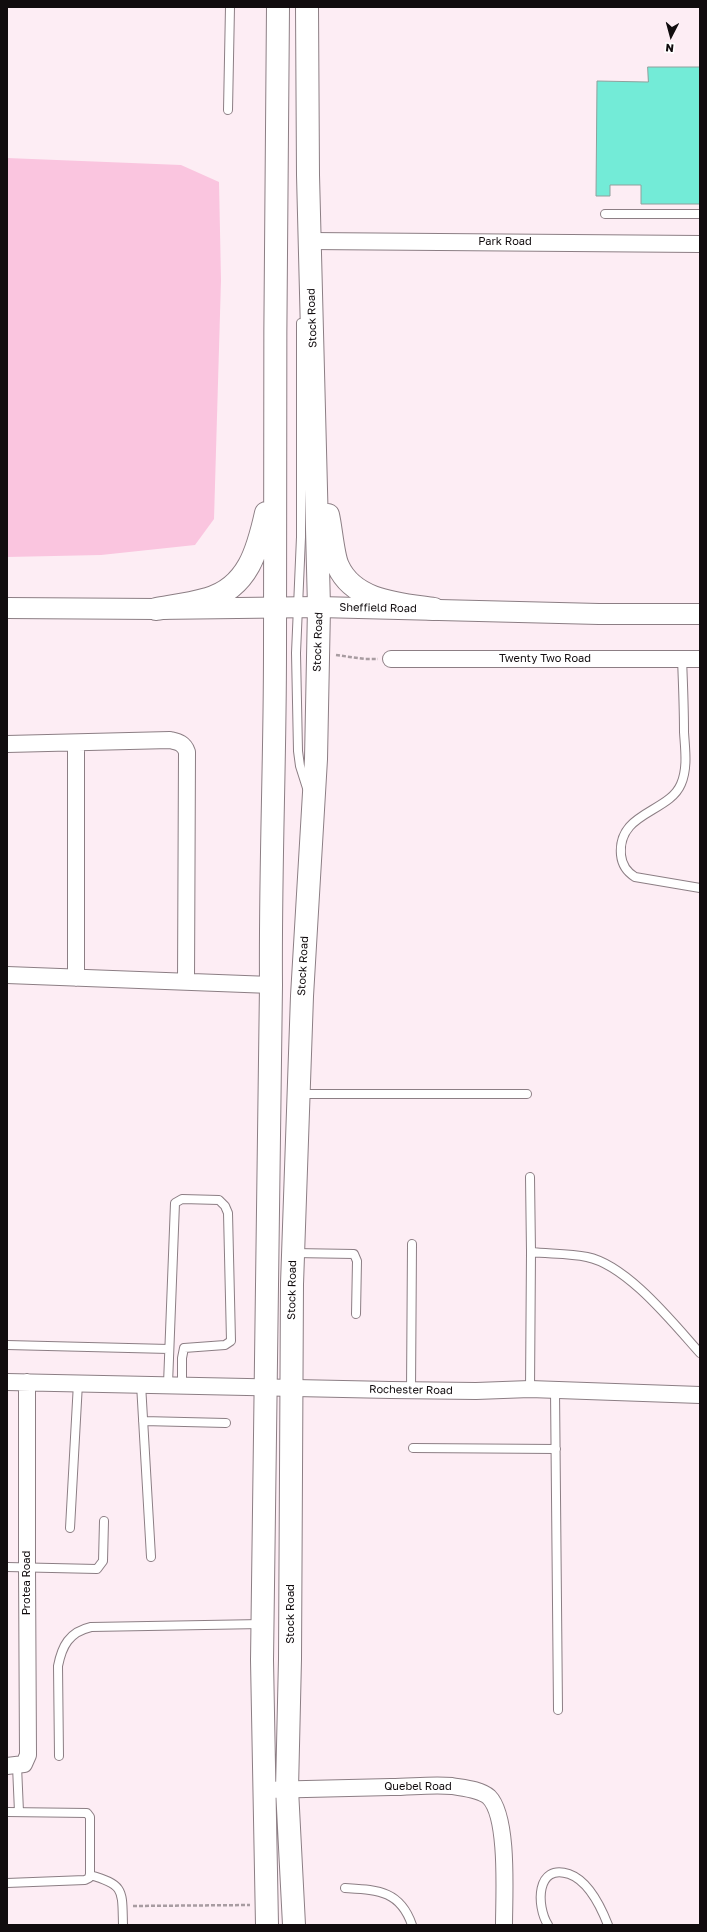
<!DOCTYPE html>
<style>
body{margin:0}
#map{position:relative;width:707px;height:1932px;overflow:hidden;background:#fdedf4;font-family:"Golos Text",sans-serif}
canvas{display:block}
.frame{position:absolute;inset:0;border:8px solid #110c0e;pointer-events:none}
.north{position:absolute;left:651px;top:16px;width:40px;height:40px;-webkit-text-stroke:3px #fff;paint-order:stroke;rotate:186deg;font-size:11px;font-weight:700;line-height:16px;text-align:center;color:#110c0e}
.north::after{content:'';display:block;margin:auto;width:14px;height:18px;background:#110c0e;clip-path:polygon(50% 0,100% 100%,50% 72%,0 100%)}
</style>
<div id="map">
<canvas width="707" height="1932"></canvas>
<div class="frame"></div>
<div class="north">N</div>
</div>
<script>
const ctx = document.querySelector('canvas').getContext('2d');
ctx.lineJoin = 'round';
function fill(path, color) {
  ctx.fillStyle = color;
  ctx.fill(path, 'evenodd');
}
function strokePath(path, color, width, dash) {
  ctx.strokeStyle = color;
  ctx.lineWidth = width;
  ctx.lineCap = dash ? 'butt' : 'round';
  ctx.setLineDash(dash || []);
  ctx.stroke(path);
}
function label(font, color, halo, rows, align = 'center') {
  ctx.font = font + ' "Golos Text",sans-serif';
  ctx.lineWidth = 4;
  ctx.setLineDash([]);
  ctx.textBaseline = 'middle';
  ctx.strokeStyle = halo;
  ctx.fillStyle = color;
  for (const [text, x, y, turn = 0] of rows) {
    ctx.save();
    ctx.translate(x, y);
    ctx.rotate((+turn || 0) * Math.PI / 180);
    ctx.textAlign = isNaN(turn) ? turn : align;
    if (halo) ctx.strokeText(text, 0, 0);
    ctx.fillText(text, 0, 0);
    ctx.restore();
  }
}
fill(new Path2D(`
 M7,158L181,165L219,182L221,280L214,519L195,545L101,555L7,557Z`), '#fac5df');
const building = new Path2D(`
 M648,67H700V204H641V185H610V196H596L597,81L648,82Z`);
fill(building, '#73ebd7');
strokePath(building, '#8fa09c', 1);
const service = new Path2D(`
 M228,110L230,7
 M605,214H700
 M301,323V537L296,653L298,751L300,766L307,788
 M682,659C683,683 684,708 684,732C685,749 688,768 681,784C669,813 617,812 621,855C622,865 627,872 635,877L700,888
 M299,1094H527
 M530,1177L531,1252L530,1389
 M531,1252C549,1254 569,1253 587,1257C627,1265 673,1323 700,1353
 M294,1253L354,1254L357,1261L356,1314
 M7,1345L169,1349
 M141,1384L151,1557
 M168,1384L175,1203L182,1199L219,1200L225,1206L228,1213L231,1341L225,1345L184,1348L182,1358V1385
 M411,1390L412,1244
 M555,1390L558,1710
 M143,1421L226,1423
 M413,1448L556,1449
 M70,1528L78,1383
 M7,1567L97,1569L103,1561L104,1521
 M59,1756L58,1666C62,1646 69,1632 91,1627L262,1624
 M17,1766L19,1812
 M7,1812L87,1813L90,1817V1874L89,1878L85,1880L7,1883
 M90,1875C125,1885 122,1890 123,1925
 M345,1888C377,1890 400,1890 412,1925
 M548,1925C536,1906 536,1863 569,1874C589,1881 601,1907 608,1925`);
const minor = new Path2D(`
 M310,241L700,244
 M391,659H700
 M76,743V978
 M7,744L170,740C178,742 184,743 187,752L186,981
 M7,975L271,985
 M7,1382L391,1390L476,1391L530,1389L700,1395
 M7,1766L24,1764L28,1755L27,1567V1382
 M264,1790C306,1789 348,1788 391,1787C411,1787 432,1784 452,1786C463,1788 480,1789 489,1797C509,1817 504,1897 504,1925`);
const tertiary = new Path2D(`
 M7,608L156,609L319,607L599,614H700`);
const secondary = new Path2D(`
 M328,515C331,527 333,556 338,566C354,602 400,604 434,609
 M156,609C173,606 190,604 207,599C248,588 258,549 266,513
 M267,1925L262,1660L271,985C270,873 275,762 275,651C274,436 276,222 278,7
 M294,1925L287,1789L290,1659L292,1284L302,996L316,759L319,607L308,175L307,7`);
strokePath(service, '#8c7e84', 10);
strokePath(minor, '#8c7e84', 18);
strokePath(tertiary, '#8c7e84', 22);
strokePath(secondary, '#8c7e84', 24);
strokePath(new Path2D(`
 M336,655L365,659H378
 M133,1906L250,1905`), '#a89ca1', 2.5, [4, 2]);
strokePath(service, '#fff', 8);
strokePath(minor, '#fff', 16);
strokePath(tertiary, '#fff', 20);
strokePath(secondary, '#fff', 22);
label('11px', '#110c0e', '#fff', [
 ["Park Road",505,242],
 ["Stock Road",312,318,-92],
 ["Sheffield Road",378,608,1],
 ["Stock Road",318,642,-88],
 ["Twenty Two Road",545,659],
 ["Stock Road",303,966,-87],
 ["Stock Road",292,1290,-89],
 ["Rochester Road",411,1390,1],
 ["Protea Road",27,1583,-90],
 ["Stock Road",291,1614,-90],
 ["Quebel Road",418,1787]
]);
</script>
